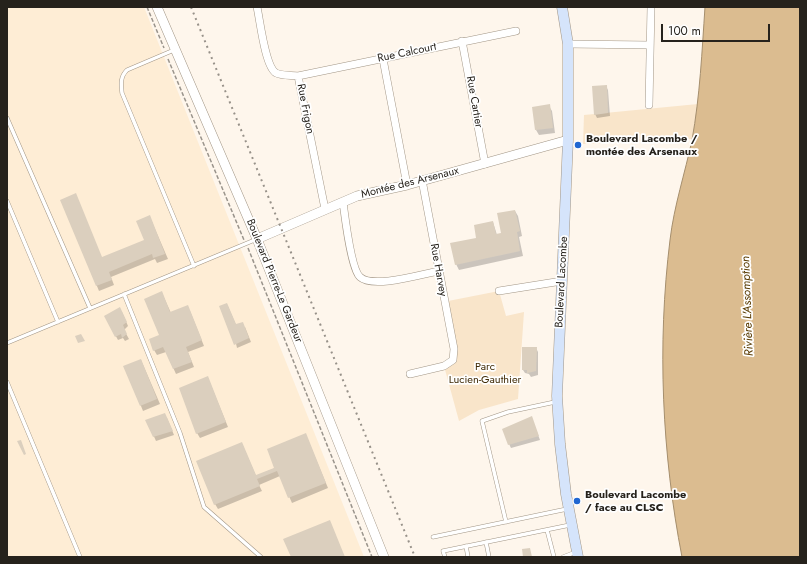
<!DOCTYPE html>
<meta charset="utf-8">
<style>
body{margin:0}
#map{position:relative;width:807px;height:564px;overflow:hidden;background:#fef6ec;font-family:Jost,sans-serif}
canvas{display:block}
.frame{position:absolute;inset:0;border:8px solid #26221c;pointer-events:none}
.scale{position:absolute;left:661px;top:24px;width:109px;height:18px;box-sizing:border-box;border:2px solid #26221c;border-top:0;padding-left:5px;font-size:12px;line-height:14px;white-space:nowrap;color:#26221c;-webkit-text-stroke:3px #fff;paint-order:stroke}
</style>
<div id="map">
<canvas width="807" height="564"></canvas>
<div class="frame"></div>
<div class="scale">100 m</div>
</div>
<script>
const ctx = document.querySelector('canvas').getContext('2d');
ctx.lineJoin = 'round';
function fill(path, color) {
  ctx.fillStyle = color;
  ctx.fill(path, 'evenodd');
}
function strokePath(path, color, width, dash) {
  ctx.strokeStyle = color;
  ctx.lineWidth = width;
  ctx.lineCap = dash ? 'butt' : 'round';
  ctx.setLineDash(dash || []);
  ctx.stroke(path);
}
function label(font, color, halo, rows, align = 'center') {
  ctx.font = font + ' Jost,sans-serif';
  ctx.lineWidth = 3.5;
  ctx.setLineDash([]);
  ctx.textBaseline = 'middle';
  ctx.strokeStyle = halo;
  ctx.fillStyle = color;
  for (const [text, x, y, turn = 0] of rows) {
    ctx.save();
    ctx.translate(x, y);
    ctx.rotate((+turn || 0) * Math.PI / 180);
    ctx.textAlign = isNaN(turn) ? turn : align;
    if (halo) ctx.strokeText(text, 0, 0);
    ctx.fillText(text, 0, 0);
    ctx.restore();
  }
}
fill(new Path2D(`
 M7,7H144L364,557H7Z`), '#feedd5');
fill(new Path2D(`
 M698,104L692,139L583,144L584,115Z
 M499,291L506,316L524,312L518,399L479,410L459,421L444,366L453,360L443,302Z`), '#f9e5ca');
const water = new Path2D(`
 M705,7H800V557H682C662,454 657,345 670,240C674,206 685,173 692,140C700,96 702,51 705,7Z`);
fill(water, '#dbbc90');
strokePath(water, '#a58e6d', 1);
fill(new Path2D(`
 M606,86L608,90L610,116L597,118L595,114Z
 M549,106L552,111L555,133L539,135L536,130Z
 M62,200L102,258L145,241L152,222L168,259L157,263L155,259L111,277L114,285L99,291Z
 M515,211L518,216L522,236L519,237L523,256L459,270L456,264L493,222L497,235L502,234Z
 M162,293L171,313L190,311L204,346L188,352L194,367L176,374L166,352L157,355L154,350L160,336Z
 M227,304L236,325L245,327L251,342L237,348Z
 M122,312L128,326L124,330L129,339L125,341L123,338L118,340L105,316Z
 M536,348L538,352V375L531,377L529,374L525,373L523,370Z
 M141,360L160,404L143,411L141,406Z
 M210,383L228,427L200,438L197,433Z
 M167,418L174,435L156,441L147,421Z
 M533,421L540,440L511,448L509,444Z
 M308,440L328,488L292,503L280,476L259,485L262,491L218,509L215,504L242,444L256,476L275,468Z`), '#0003');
fill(new Path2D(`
 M607,85L608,113L594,115L592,86Z
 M550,104L553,128L535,130L532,107Z
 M76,193L102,257L144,240L136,221L150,215L165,254L153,258L152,254L109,272L112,280L96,286L60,200Z
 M515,210L520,231L517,232L520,251L455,265L450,243L476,238L474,225L493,221L496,234L501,233L497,213Z
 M162,291L170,312L188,305L202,340L186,347L192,362L173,369L163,347L153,351L149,339L159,335L144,299Z
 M227,303L236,324L243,322L249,338L234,345L219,306Z
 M120,307L127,322L123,325L127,334L122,338L121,334L115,337L104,316Z
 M81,334L85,341L78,343L75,336Z
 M522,347H537L536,371L527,373V370H522Z
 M141,359L157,399L140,406L123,366Z
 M208,376L226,422L196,434L179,388Z
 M165,413L173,431L153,437L145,420Z
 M532,416L539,436L508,445L502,429Z
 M306,433L326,483L288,498L277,471L257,479L260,486L214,505L196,461L242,442L256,475L274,468L267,449Z
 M21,440L26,454L24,455L17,441Z
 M330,520L345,557H291L283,539Z
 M530,548L532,557H523L522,549Z`), '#dbcfbe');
const service = new Path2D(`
 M174,50L127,70C120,77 121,84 122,93L194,266
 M7,118L90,308
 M7,201L58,322
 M124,294L180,433L204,507L261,557
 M7,343L257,239
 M7,382L80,557
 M506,522L482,421L508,412L555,402
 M547,530L554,557
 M433,537L567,509
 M486,542L489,557
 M466,546L468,557
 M445,557L443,551L570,525
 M563,557L576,552`);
const minor = new Path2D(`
 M257,7C260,20 265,67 276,73C282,76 292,75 298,76L325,209
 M462,41L485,164
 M568,44L650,45
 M383,59L407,185
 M298,76L516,31
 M649,105L651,7
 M343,202C345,217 351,269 360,277C373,289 422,274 439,271
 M499,291L562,281
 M410,374L444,366L453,360L454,349L422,180`);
const tertiary = new Path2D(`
 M157,7L257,239L384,557
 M257,239L357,196L407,185L568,140`);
const secondary = new Path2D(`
 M562,7L568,44V140L557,396L560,444L566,494L578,557`);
strokePath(service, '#a29686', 4.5);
strokePath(minor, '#a29686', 8);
strokePath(tertiary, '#a29686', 10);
strokePath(secondary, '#a29686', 11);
strokePath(new Path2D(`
 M147,7L164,48
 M168,59L244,240
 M248,248L372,557`), '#9a948c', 1.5, [4, 2]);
strokePath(service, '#fff', 3.5);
strokePath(minor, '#fff', 7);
strokePath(tertiary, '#fff', 9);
strokePath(secondary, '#d5e4fb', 10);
strokePath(new Path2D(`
 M191,7L415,557`), '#979189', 2, [2, 4]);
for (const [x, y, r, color] of [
 [578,145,4,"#1f66d1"],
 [577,501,4,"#1f66d1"]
]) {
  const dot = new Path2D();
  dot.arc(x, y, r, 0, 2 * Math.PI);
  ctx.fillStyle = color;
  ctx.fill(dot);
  strokePath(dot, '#fff', 1.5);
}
label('11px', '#26221c', '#fff', [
 ["Rue Calcourt",407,53,-12],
 ["Rue Cartier",474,102,80],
 ["Rue Frigon",305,109,79],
 ["Montée des Arsenaux",410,183,-14],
 ["Rue Harvey",438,270,80],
 ["Boulevard Pierre-Le Gardeur",274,281,68],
 ["Boulevard Lacombe",562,282,-87]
]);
label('bold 11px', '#26221c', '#fff', [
 ["Boulevard Lacombe /",586,139],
 ["montée des Arsenaux",586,152],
 ["Boulevard Lacombe",585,495],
 ["/ face au CLSC",585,508]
], 'left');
label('11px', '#402b06', '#fff', [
 ["Parc",485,367],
 ["Lucien-Gauthier",485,380]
]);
label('italic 12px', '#583a00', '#fff', [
 ["Rivière L'Assomption",748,306,-92]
]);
</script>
